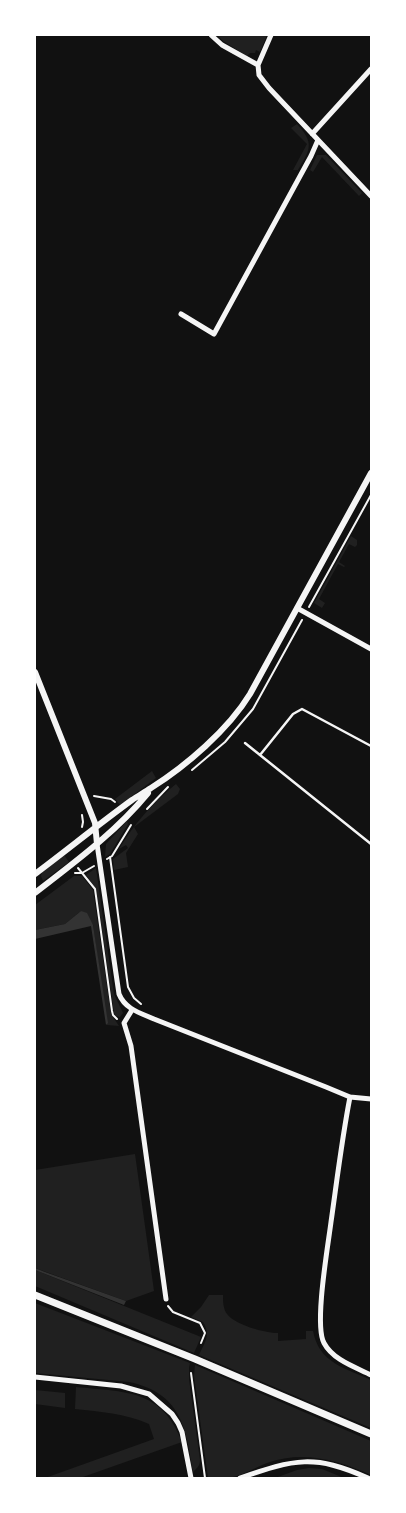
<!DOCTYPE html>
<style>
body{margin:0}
#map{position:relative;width:406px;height:1513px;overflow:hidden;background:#111;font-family:"Archivo Narrow",sans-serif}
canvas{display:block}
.frame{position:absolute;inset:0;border:36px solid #fff;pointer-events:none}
</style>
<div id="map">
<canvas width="406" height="1513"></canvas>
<div class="frame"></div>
</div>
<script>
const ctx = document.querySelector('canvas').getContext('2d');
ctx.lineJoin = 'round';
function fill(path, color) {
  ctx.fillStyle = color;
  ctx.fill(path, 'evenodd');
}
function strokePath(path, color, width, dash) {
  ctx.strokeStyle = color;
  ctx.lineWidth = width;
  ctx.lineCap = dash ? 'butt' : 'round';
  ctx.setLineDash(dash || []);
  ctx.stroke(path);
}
fill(new Path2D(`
 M217,35H267L260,52L256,50L255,53H250L247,56L223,41Z
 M297,124C315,144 310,149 298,170H293L307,144L291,128Z
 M317,155H326L362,193L359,196L322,157L313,172L310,170Z
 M351,536L357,540V545L355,547L349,544L339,562L345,566L344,567L338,564L319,599L325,603L322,608L314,603Z
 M152,771L156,778L120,805L115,799Z
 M176,784L180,789L178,794L134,827L138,834L126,853L128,867L114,870L113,859L128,848L126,845L119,849C134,824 153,802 176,784Z
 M127,821L128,824L110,854L105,857L106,844Z
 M64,855L69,862L43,881L41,876L42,872Z
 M96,868L114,994L123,1013L120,1017L116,1016L114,1013L96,889L86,875Z
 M74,876H82L93,890L111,1014L119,1026L107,1025L93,925L81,911L65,924L35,930V905Z
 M135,1154L154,1291L126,1301L35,1268V1170Z
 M35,1270L201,1337L194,1353L35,1286Z
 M209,1295H223C223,1301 223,1309 227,1314C235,1325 265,1333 278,1333V1341L306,1339V1331H313C319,1363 345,1368 371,1380V1428L199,1355C205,1342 211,1335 203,1322L191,1317L201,1307Z
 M35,1303L190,1363L189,1368V1379L200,1460C200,1466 197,1468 193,1472C186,1427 181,1393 129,1382L35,1373Z
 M195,1365L371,1441V1475C338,1460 303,1450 267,1463C254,1468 240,1477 227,1478C221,1479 214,1478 208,1478L194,1376Z
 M76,1387C125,1392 162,1389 182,1442L80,1478H45L154,1439L149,1424C124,1413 101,1412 75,1409Z
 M35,1390L65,1393V1408L35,1404Z
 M309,1468L322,1469L344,1478H275L297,1470Z`), '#202020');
fill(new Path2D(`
 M81,911L87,913L93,925L108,1023L106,1025L91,926L35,939V930L65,924Z
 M35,1268L45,1272L126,1301L124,1305L35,1270Z`), '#333');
strokePath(new Path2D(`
 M309,607L371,495
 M192,770L225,742L253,709L302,620
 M94,796L111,799L115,802
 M147,809L168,787
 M82,827L83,822L82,815
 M110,857L128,987L134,998L141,1004
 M107,859L112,856L131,825
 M78,868L95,889L112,1011L113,1015L117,1019
 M75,873H82L94,866
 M168,1306L173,1312L200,1323L205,1333L201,1343
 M191,1373L205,1478`), '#f5f5f5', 2);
strokePath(new Path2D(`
 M245,743L371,844
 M260,755L293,714L302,709L371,746`), '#f5f5f5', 2.5);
strokePath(new Path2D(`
 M211,35L222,45L258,65L259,75L269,88L371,196
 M258,65L271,35
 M312,134L371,69
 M181,314L214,334L311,156L318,140
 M297,608L371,649
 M97,844L119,994C125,1009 140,1013 154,1019L326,1087L350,1097L371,1099
 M132,1010L124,1023L131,1046L166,1299
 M350,1097C342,1138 337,1180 331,1222C328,1246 314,1325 324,1343C333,1360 355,1367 371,1375
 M35,1377L121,1386L149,1394L172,1414L178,1423L182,1432L191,1478
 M240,1478C295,1459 314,1454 368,1478`), '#f5f5f5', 5);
strokePath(new Path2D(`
 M35,672L95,823L97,844
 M35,874C67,850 99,824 132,800C138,796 145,792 151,788C186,766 228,730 250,694L371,473
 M35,893C75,862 116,832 148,793`), '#f5f5f5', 6);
strokePath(new Path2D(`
 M35,1295L195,1359L371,1434`), '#f5f5f5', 7);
</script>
